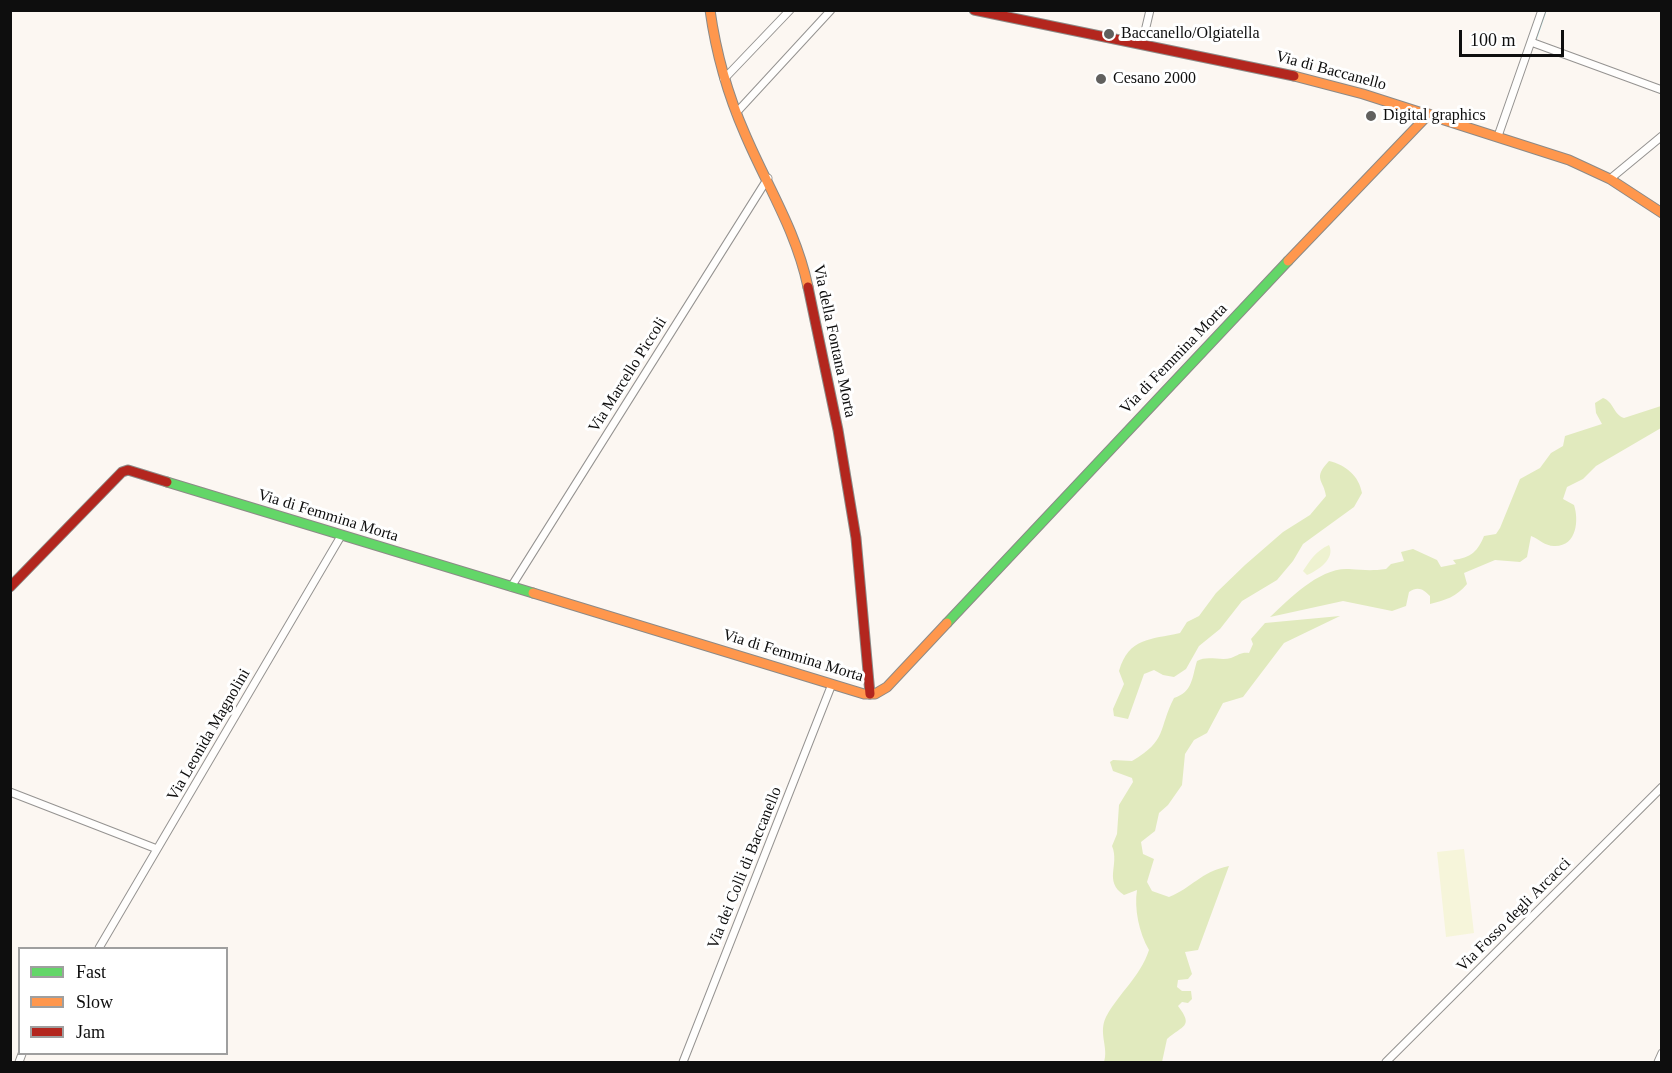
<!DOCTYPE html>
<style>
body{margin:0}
#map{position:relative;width:1672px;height:1073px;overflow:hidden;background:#fcf7f2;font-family:"Times New Roman",serif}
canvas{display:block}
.frame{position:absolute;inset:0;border:12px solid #0e0e0e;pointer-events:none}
.legend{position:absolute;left:18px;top:947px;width:210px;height:108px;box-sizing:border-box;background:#fff;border:2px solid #9f9f9f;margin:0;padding:8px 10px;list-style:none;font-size:18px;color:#0e0e0e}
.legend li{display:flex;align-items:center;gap:12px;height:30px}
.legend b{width:30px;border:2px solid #9f9f9f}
.scale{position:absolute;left:1459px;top:30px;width:105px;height:27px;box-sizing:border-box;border:3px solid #0e0e0e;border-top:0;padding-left:8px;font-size:18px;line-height:21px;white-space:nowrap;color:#0e0e0e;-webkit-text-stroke:4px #fff;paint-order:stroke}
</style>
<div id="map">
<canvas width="1672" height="1073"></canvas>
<div class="frame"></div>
<ul class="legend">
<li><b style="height:8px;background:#63d668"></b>Fast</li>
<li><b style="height:8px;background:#ff974d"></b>Slow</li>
<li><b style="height:8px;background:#b3261e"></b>Jam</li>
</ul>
<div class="scale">100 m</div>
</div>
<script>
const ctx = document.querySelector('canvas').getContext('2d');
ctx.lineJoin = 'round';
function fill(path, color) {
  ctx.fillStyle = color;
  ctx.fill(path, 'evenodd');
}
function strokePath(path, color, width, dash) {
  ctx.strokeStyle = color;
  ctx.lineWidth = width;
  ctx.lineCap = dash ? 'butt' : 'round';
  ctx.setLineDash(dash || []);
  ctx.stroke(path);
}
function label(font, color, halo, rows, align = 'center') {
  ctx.font = font + ' "Times New Roman",serif';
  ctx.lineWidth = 6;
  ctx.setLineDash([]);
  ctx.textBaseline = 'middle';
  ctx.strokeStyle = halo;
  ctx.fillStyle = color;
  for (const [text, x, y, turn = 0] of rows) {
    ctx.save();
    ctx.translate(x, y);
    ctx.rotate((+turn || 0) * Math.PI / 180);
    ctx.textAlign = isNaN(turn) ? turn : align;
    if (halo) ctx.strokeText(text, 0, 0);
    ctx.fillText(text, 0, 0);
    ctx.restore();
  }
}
fill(new Path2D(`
 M1329,545C1336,559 1317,571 1307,575L1303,571C1311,559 1316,551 1329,545Z`), '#eef2d0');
fill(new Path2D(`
 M1603,398C1614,402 1613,414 1624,418L1661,406V428L1596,466L1583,479L1567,487L1563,499L1574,505C1579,520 1577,547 1554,546C1545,546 1539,539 1531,536L1527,557L1520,562L1495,560L1464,573L1467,584C1456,597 1446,600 1430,604V596C1423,589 1418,586 1409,592L1406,606L1392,611L1343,601L1270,617C1289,599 1320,567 1349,569C1364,570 1371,571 1386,569L1391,564L1404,561L1401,552L1413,549L1437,560L1441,567L1456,564L1453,560C1471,558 1478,551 1484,536L1496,534L1500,528L1520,479L1540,468L1551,453L1563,446L1565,436L1602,424L1596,413L1595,403Z
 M1329,461C1346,465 1359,476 1362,493L1354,507L1303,544L1293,561L1277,580L1242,601L1220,629L1199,646L1186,669L1174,677L1163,675L1154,670L1144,674L1128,719L1114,716L1113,709L1124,684L1119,671C1129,637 1150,640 1180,633L1187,622L1199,616L1216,593L1245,565L1283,532L1310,515L1326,496C1324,480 1312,479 1329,461Z
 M1340,616L1284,643L1243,697L1223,703L1207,733L1194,740L1185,754L1182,785L1168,805L1159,813L1155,831L1141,842L1143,854L1154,859L1147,882L1152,891L1169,897C1192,888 1200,872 1229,866L1198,950L1185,952L1192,974L1188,979L1178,980L1177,987L1182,991H1191L1192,999L1188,1003L1182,1002L1178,1006C1194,1027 1183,1025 1167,1039L1162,1062H1104C1109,1048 1098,1033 1106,1017C1119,993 1140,977 1149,950C1139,933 1134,908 1137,890L1124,895C1103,881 1120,865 1112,846L1117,834L1119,805L1133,782L1132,778L1113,771L1110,762L1113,760L1132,761C1168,740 1158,729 1174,698C1193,692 1192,677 1197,661C1207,655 1220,661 1231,658C1239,655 1241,652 1249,653L1253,644L1251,639L1265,623Z`), '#e1eabe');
fill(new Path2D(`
 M1464,849L1474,933L1446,937L1437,852Z`), '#f6f5da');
strokePath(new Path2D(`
 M1536,39L1546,10`), '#c6f6f8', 2);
const street = new Path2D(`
 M1531,42L1662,90
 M1142,44L1150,10
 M724,79L790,10
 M736,113L831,10
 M1498,136L1542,10
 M1610,179L1662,136
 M511,587L768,178
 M10,792L157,849
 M99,948L341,536
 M19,1062L22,1054
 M683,1062L832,684
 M1386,1062L1662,787
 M1658,1062L1662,1053`);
const fast = new Path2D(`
 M167,482L533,593
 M947,623L1288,261`);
const slow = new Path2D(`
 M710,10C716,53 727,93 745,134C767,186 796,230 808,287
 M1294,76L1363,94L1569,160L1610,179L1662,213
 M1288,261L1429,114
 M533,593L864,694H875L887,687L947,623`);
const jam = new Path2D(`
 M974,10L1294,76
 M808,287L838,430L856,538L870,694
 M10,587L122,472L128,470L167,482`);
strokePath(street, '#959391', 9);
strokePath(fast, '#8c8a87', 11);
strokePath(slow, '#8c8a87', 11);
strokePath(jam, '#8c8a87', 11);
strokePath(street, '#fffefd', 7);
strokePath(fast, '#63d668', 9);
strokePath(slow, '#ff974d', 9);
strokePath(jam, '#b3261e', 9);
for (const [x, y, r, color] of [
 [1109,34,6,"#61605e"],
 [1101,79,6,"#61605e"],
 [1371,116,6,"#61605e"]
]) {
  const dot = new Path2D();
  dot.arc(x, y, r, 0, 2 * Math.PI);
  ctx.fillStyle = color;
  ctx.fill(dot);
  strokePath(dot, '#fff', 2);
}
label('16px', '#0e0e0e', '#fff', [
 ["Baccanello/Olgiatella",1121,34],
 ["Cesano 2000",1113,79],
 ["Digital graphics",1383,116]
], 'left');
label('16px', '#0e0e0e', '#fff', [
 ["Via di Baccanello",1331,71,15],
 ["Via della Fontana Morta",834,341,78],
 ["Via di Femmina Morta",1174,359,-46],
 ["Via Marcello Piccoli",628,375,-58],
 ["Via di Femmina Morta",328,516,17],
 ["Via di Femmina Morta",793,656,17],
 ["Via Leonida Magnolini",209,735,-60],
 ["Via dei Colli di Baccanello",745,868,-68],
 ["Via Fosso degli Arcacci",1514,915,-45]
]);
</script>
